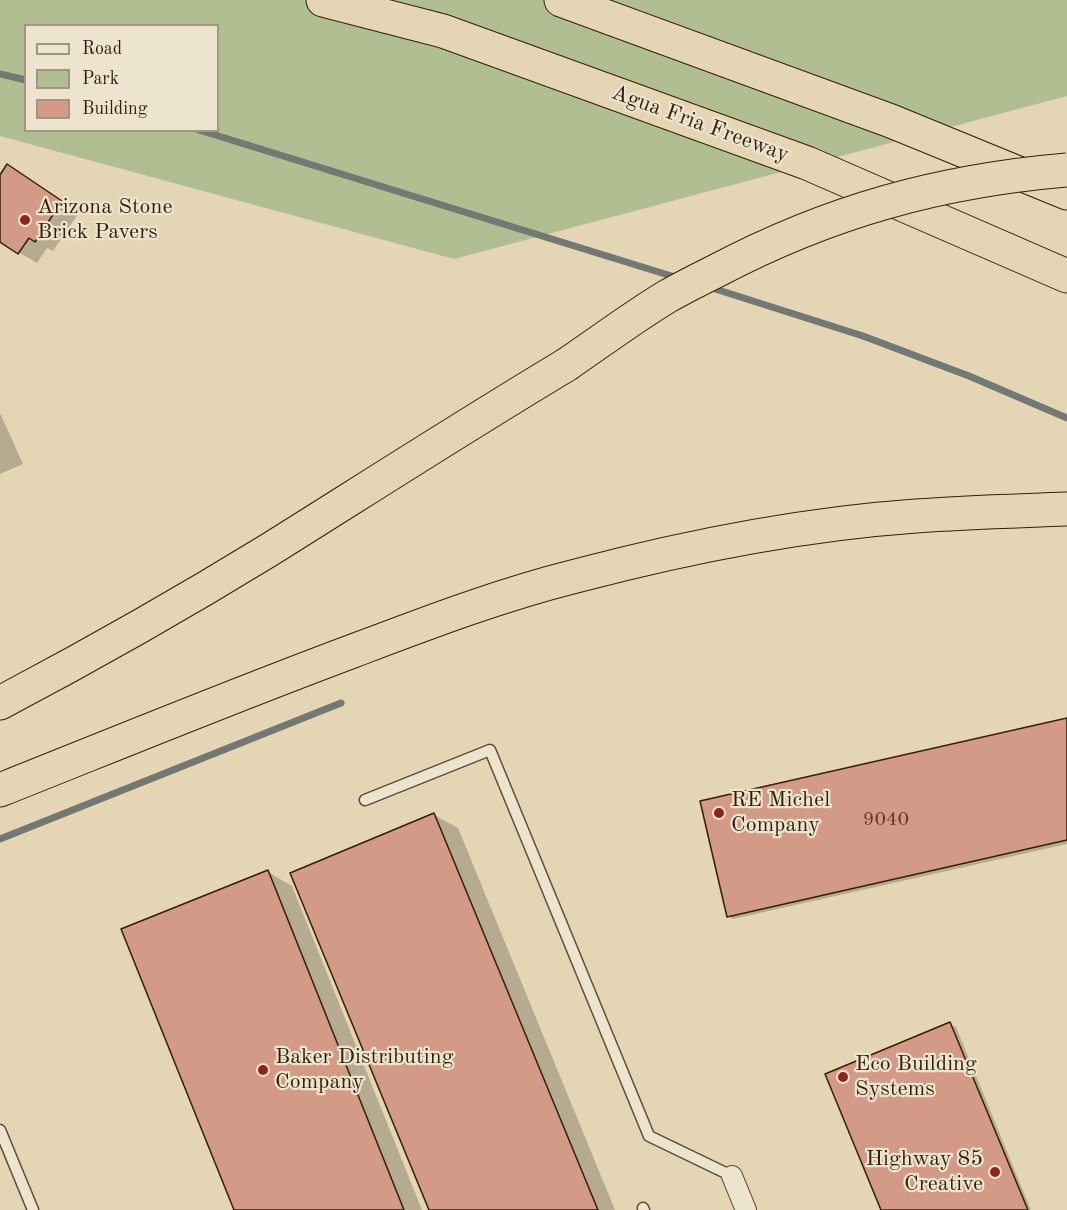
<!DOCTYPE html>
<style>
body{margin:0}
#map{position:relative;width:1067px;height:1210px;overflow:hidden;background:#e4d5b5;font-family:"Old Standard TT",serif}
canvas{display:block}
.legend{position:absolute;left:24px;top:24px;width:195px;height:108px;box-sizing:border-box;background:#ede4cf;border:2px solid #a3957e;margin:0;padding:8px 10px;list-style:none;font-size:18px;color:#331f05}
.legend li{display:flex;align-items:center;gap:12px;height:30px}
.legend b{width:30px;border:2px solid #a3957e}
</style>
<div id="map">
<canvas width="1067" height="1210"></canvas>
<ul class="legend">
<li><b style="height:8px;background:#ede4cf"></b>Road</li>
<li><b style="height:16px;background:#b0be91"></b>Park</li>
<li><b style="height:16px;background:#d39a88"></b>Building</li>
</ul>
</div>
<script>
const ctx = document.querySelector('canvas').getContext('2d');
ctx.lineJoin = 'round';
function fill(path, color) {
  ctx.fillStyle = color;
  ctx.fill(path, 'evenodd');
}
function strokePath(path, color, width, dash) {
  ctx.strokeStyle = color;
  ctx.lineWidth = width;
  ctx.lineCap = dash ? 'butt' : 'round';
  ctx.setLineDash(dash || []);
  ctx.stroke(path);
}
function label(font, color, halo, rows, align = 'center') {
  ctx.font = font + ' "Old Standard TT",serif';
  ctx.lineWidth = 4.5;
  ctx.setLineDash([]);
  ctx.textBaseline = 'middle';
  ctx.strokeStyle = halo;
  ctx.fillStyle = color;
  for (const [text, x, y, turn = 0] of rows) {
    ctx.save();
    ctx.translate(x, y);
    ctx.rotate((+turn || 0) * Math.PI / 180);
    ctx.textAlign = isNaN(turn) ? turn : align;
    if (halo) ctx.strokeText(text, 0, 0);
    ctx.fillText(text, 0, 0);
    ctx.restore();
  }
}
fill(new Path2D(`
 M0,0H1067V96L454,259L0,136ZM26,26H218V130H26Z`), '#b0be91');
fill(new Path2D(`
 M25,177L79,212L53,251L47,248L37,263L0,241V178Z
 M0,413L23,464L0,474Z
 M1067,719V844L733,919L728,916Z
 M434,815L458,828L615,1210H430Z
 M268,872L292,886L422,1210H236Z
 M950,1024L956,1027L1031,1210H882Z`), '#0003');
strokePath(new Path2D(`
 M0,74L26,80
 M199,130L678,278
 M709,287L863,336L969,376L1067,418
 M0,839L341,703`), '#727972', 7);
const building = new Path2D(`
 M7,164L62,201L35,242L29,238L18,254L0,242V175Z
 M1067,718V840L727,917L700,801Z
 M434,813L598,1210H429L290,873Z
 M268,870L404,1210H234L121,929Z
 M950,1022L1028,1210H881L825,1074Z`);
fill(building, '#d39a88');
strokePath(building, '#331f05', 1.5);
const service = new Path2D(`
 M365,800L490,750L649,1136L732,1176
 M0,1130L33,1210
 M643,1208L644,1210`);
const minor = new Path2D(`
 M732,1176L746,1210`);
const motorway = new Path2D(`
 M323,0L443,31L807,163L1067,276
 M561,0L891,121L1067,193
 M0,703C91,655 181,604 269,550C368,488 466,425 566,365
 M0,790C118,743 235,695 353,651C427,623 500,595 576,576C686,547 802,524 916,516C966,512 1017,511 1067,509`);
strokePath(service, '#5f4c31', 13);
strokePath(minor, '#5f4c31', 22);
strokePath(motorway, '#331f05', 35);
strokePath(service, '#ede4cf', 10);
strokePath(minor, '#ede4cf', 20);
strokePath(motorway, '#e4d5b5', 33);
const motorwayBridge = new Path2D(`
 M566,365C600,342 633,317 668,296C684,287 700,279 716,271C830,211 939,181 1067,170`);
strokePath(motorwayBridge, '#331f05', 35, []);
strokePath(motorwayBridge, '#e4d5b5', 33);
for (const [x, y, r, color] of [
 [25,220,6,"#8f2418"],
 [719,813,6,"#8f2418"],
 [263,1070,6,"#8f2418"],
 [843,1077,6,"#8f2418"],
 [995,1172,6,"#8f2418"]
]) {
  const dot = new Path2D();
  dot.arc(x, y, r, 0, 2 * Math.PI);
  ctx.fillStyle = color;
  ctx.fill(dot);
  strokePath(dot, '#ede4cf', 2);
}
label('20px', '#5b3e26', null, [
 ["9040",886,820]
]);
label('22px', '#331f05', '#ede4cf', [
 ["Agua Fria Freeway",700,124,20]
]);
label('22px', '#331f05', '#ede4cf', [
 ["Arizona Stone",37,207],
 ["Brick Pavers",37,232],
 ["RE Michel",731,800],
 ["Company",731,825],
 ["Baker Distributing",275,1057],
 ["Company",275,1082],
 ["Eco Building",855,1064],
 ["Systems",855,1089],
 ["Highway 85",983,1159,"right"],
 ["Creative",983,1184,"right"]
], 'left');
</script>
